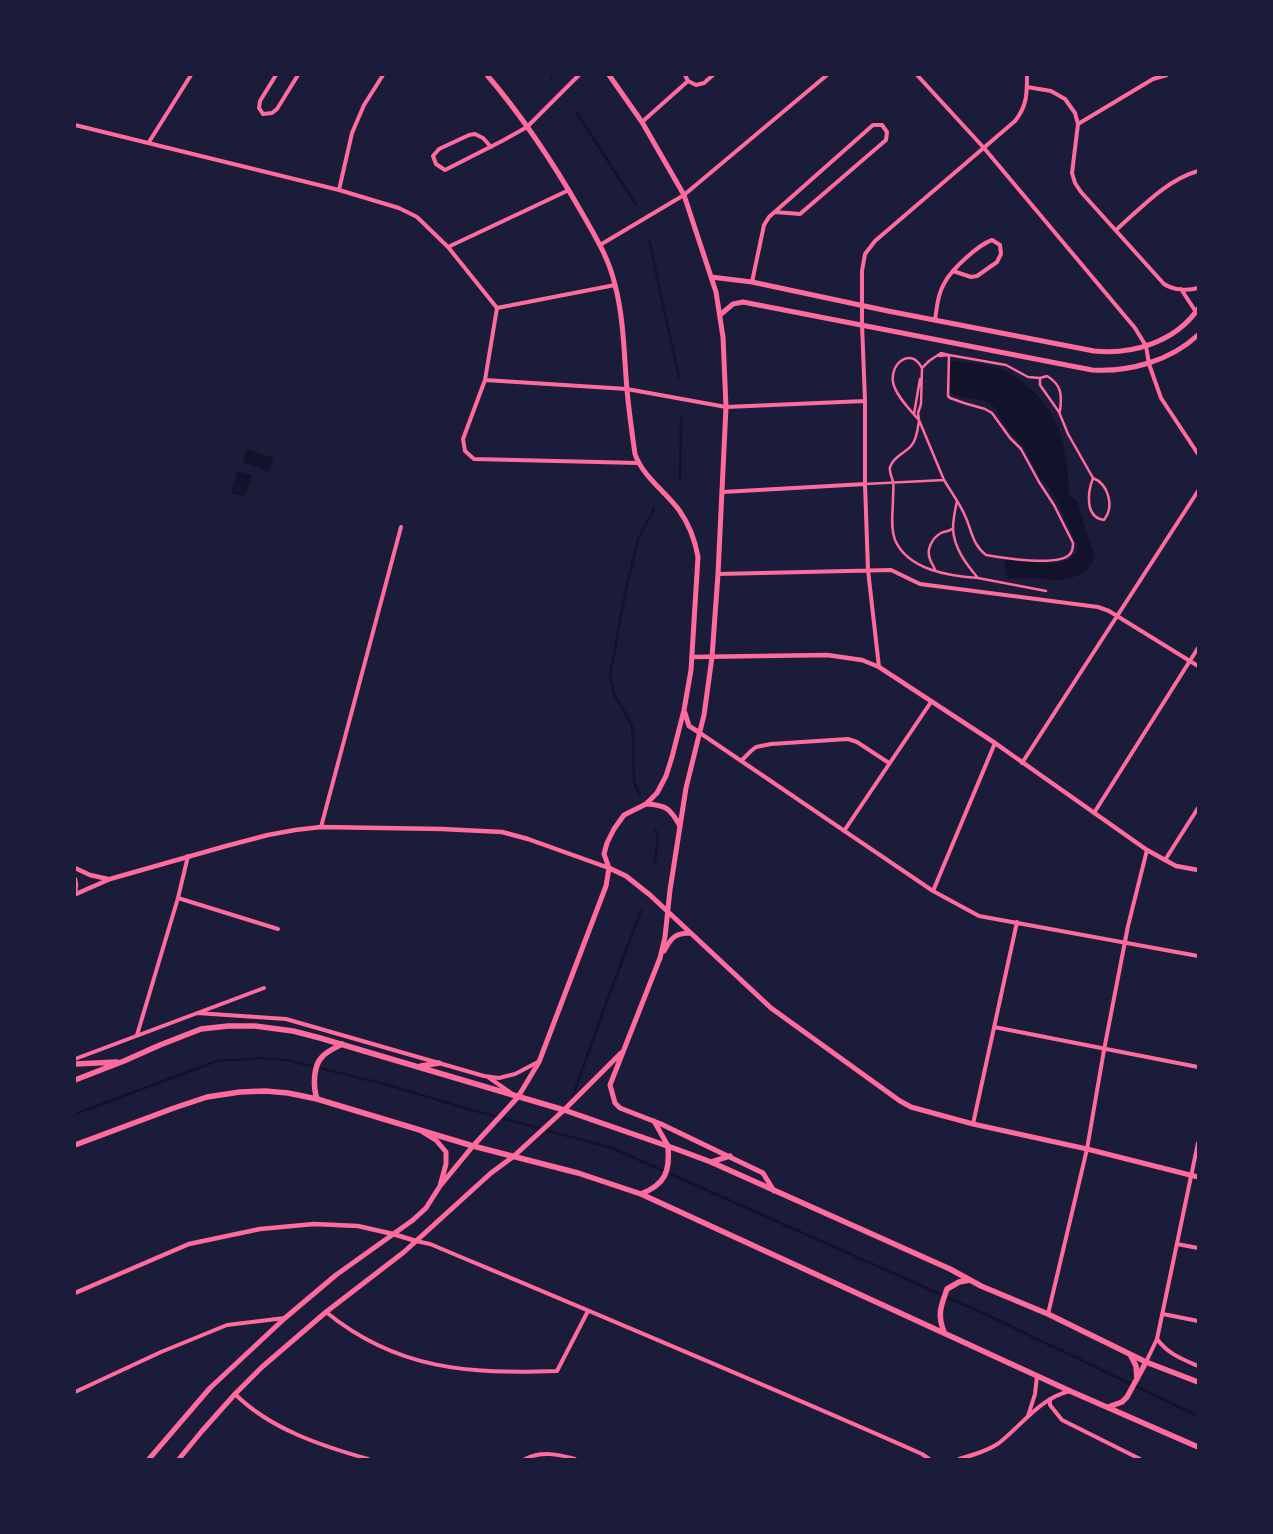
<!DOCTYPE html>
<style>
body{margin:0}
#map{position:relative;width:1273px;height:1534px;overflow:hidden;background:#1b1b3a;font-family:Arial,sans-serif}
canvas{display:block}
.frame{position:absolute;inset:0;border:76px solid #1b1b3a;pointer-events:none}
</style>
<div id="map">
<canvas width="1273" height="1534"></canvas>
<div class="frame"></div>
</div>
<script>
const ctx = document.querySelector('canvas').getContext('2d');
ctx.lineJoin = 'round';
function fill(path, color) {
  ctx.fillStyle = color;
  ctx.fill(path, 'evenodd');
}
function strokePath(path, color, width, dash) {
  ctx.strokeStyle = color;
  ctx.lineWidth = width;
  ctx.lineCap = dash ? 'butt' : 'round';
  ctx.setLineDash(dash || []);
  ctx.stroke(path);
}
fill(new Path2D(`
 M955,361C970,363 986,364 1000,369C1008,371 1014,377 1020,381C1060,408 1068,449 1069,495L1077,501L1094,556L1092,563L1084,572L1074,577L1056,581L1043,579L1007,578L1004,568L1006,559C1023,561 1064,570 1075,555C1077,553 1077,550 1078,547L1061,509L1049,487L1040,478L1025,448L1010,432L994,407L986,401L953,395L950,389V362Z
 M247,449L274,458L269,472L243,462Z
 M237,471L252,475L245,497L231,493Z`), '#12122b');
strokePath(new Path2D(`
 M550,75L552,78
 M576,112L636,204
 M649,240L679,377
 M680,480L681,418
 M640,795L634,783L633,740L632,725L614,694L610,676L624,599L638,539L654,509
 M655,863L658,836L655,829
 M572,1098L608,998L641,911
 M75,1114L217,1061L262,1058L287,1060L384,1084L479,1112L612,1148L987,1315L1198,1416`), '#12122b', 2.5);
strokePath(new Path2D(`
 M939,356L949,355L1006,365L1028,377L1040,378V385L1059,412L1068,434L1093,478C1088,491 1084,517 1104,520C1115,506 1108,484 1093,478
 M922,368C910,345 887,366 894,386C899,399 910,410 919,420C918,428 917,440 911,446C905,453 893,457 890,467C889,472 892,477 893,482C894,487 893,493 893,498C893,511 890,527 895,540C908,570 949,576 978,578
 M1040,378L1047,376C1062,385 1062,395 1060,411
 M914,414L920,379
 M865,484L944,480C951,492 961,505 966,518C972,532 973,545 986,555C1003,558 1059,567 1070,554C1073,551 1073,547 1073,543L1054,505L1039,482L1021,449L1010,438L992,413L985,409L964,403L950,398L948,396L949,355L941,353L929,361L922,368L921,404L918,413L919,420L944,480
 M957,501C955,510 953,520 953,529C954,548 966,564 978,578L1046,591
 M935,570C934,566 931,563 930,559C926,550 932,538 941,533C945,531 948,532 952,529`), '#ff6b9d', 2.5);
strokePath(new Path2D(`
 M276,75L260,101L259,108L263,114L272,113L277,109L298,75
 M685,75L688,81L696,85L704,83L713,75
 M917,75L984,148L1135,328L1146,346L1149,364L1161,398L1198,454
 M1027,87L1051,91L1065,99L1075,113L1078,124L1072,173L1075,183L1081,192L1164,284C1173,290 1187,291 1198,288
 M642,122L688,81
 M1078,124L1153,79L1167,75
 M75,125L339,190L399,208L417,217L448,247L497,308L485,380L463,439L465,451L474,459L638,463
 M149,142L191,75
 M491,147L483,138L475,134L469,135L439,149L433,156L436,164L445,170L502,141L527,127L579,75
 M339,190L352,133L364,105L383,75
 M1116,230C1140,209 1166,180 1198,171
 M600,245L684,195L827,75
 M448,247L569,190
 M752,282L764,225L769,217L873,125H882L887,132L886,140L800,214L775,212
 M1181,289L1196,312
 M497,308L615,285
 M935,320C937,307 938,293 945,282C952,269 978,245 992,240L1000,245L1001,254L997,262L977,276L971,277L953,271
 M485,380L627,389L726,407L865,401
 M723,492L865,484
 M718,574L891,570L920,584L1098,607L1109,611L1198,666
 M879,667L868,570L865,484V401L862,324V271L865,254L875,241L1015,121C1027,106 1027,94 1027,75
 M700,733L933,891L979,916L1198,956
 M741,761L751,751L756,747L771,744L848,739L857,742L889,763
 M1022,763L1198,491
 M1094,813L1198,648
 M321,827L401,527
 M844,831L931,702
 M1165,860L1198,808
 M933,891L995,743
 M178,898L278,929
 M197,1013L286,1019L484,1076L499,1078L515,1074L538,1062
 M994,1027L1198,1067
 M137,1035L178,898L188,856
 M75,1059L264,988
 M488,1077L511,1093
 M973,1124L1017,922
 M416,1241L430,1244C594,1313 759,1382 922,1454L929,1459
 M1177,1244L1198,1248
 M326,1312C397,1370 469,1374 557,1371L588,1311
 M1048,1314L1087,1149L1104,1050L1128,926L1147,850
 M1163,1314L1198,1321
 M1157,1339C1168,1354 1182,1359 1198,1366
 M1146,1362L1157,1339L1198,1143
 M75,1392L161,1352L227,1325L285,1318
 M235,1394C270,1429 322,1446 368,1459
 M1050,1399V1405L1062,1420L1140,1459
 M1028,1416L1035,1394L1037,1376
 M525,1459C541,1451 558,1454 575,1459
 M959,1459C973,1455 987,1451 999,1443C1022,1425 1040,1398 1070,1391`), '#ff6b9d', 4);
strokePath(new Path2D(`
 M692,657L827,655L862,660L879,667L995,743L1147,850L1176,866L1198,870
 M75,868L90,875L108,879
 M75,879L76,885L75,894
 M76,894L110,879L226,846L268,835L295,830L321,827L442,829L502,832L528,839L609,868
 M75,1293L189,1244L260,1229L314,1224L358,1226L393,1234L416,1241`), '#ff6b9d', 4.5);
strokePath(new Path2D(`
 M609,75L642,122L684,195L716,292L723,337L726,407L718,574L712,657L704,715L686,788L670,890L665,937L660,958L610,1085L615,1103L620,1108L661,1124L763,1173L774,1191
 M711,277L752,282L888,311L1094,351C1132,355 1175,342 1198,309
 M720,315L733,304L743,302L1092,370C1130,372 1170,361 1198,335
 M685,713L689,726L700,733
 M646,804C666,805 670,808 680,826
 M609,868L626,876L650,895L771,1008L900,1101L911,1107L973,1124L1087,1149L1198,1177
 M664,951C671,938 675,933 690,933
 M654,1121L668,1146
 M440,1186L473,1146L518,1097L539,1062L606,886L609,868L604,854L607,843L614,829L624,815L646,804L657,793L666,776L672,757L684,710L691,670L698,557C695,540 689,524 679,510C665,491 643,477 635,454C632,433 629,412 627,390C624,355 624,319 615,285C609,258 595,236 582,213C554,164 523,117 487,75
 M149,1459L210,1388L285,1318L336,1275L413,1220L426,1208L440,1186L446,1164V1152L436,1140L423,1132
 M179,1459L202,1431L235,1394L262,1367L326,1312L404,1252L491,1173L514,1156L564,1110L621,1053`), '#ff6b9d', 5);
strokePath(new Path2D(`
 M75,1064L117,1062
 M421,1066L439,1063
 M75,1080L124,1061L160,1045L201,1029L228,1026H255L293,1031L320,1038L564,1110L676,1149L711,1162L950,1269L981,1286L1048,1314L1146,1362L1198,1382
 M317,1099C313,1087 313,1066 322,1057C327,1051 335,1048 342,1044
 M75,1145L174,1108L207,1097L240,1092L265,1091L288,1093L317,1099L473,1146L578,1173L641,1194L1070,1391L1198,1447
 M711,1162L730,1156
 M641,1194C666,1184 670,1171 668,1146
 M944,1332C937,1314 941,1306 947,1289L959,1282L970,1280
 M1130,1354L1136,1366L1137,1379
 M1108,1407L1122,1402L1127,1397L1146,1362`), '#ff6b9d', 5.5);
</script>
